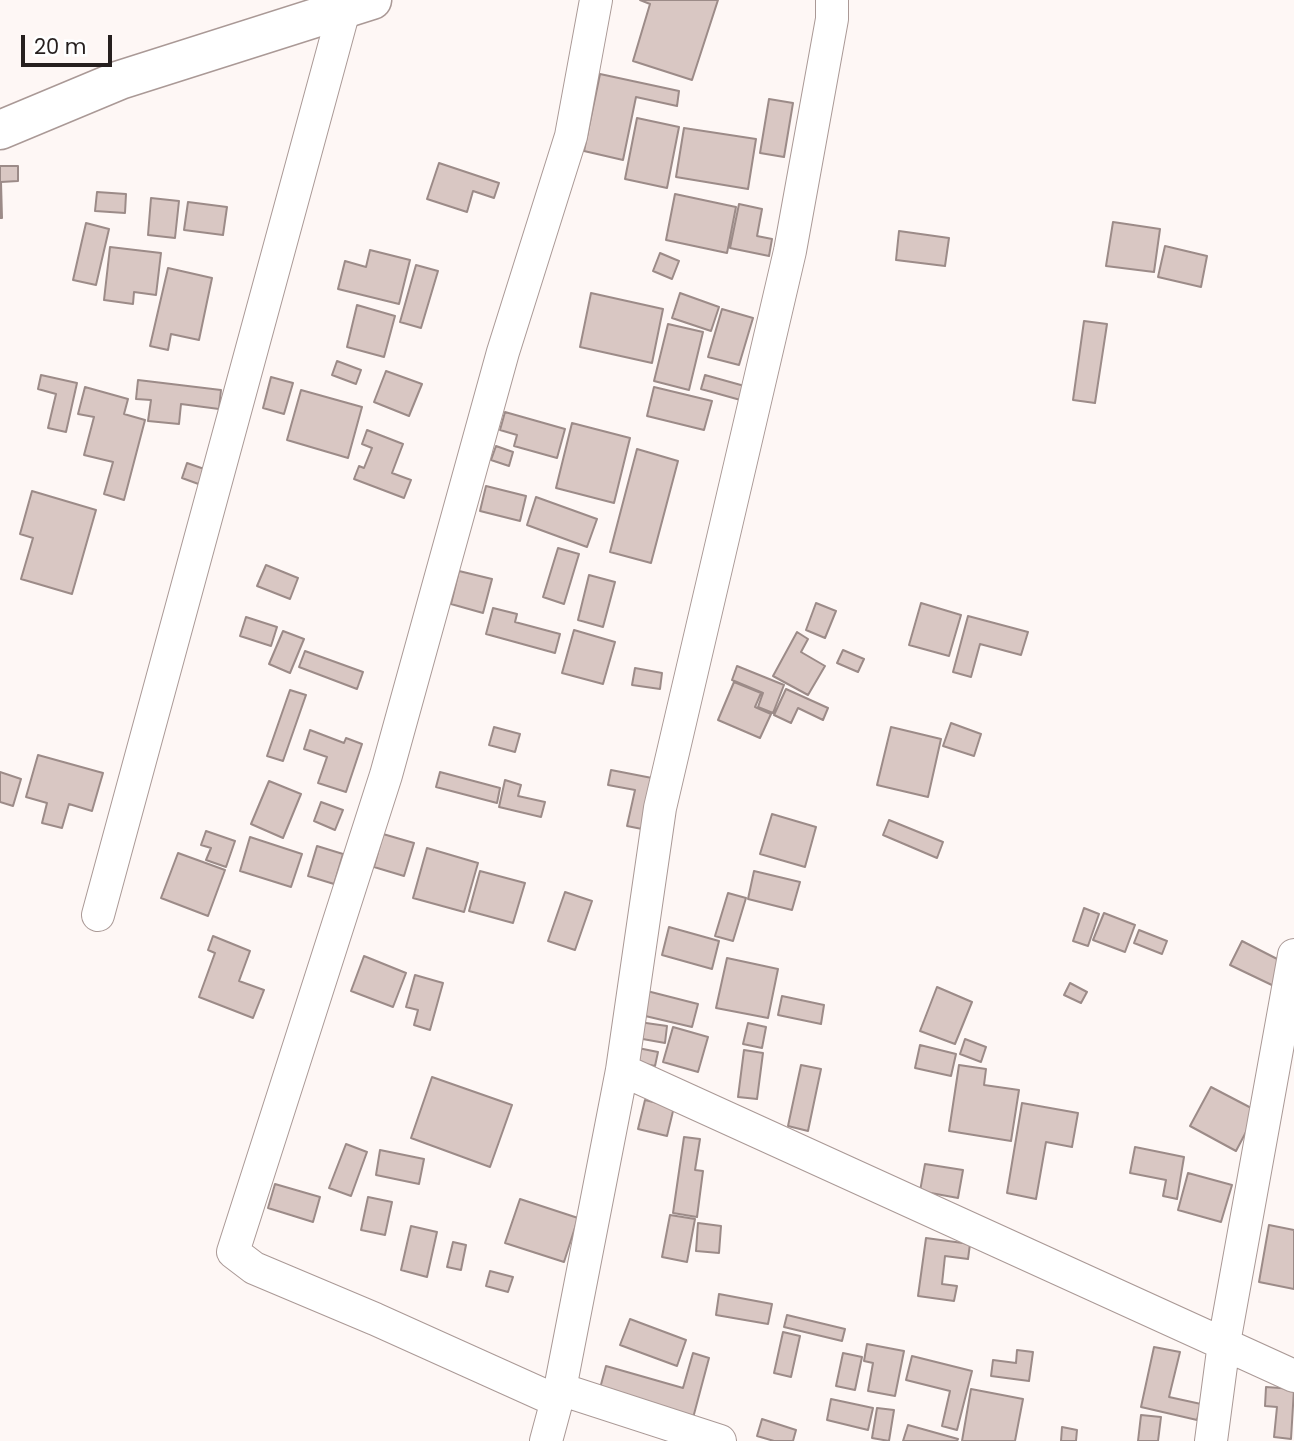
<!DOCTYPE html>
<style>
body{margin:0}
#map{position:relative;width:1294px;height:1441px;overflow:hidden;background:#fef7f5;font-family:Poppins,sans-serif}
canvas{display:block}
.scale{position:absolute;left:21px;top:35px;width:91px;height:32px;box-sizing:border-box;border:4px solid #261f1e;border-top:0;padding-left:9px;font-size:21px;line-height:24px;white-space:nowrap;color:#261f1e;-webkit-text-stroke:5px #fff;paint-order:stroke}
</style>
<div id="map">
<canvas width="1294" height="1441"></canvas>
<div class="scale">20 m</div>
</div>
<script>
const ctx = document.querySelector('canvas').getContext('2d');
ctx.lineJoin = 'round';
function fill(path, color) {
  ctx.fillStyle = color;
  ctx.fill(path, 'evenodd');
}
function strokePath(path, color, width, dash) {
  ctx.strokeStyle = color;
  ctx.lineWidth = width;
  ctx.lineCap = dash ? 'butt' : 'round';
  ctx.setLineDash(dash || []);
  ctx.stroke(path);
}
const building = new Path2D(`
 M718,0L692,80L633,61L650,4L640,0Z
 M600,74L679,91L677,106L636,97L623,160L584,151Z
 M769,99L793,103L784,157L760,153Z
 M637,118L679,127L667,188L625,179Z
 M684,128L756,139L748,189L676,177Z
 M439,163L499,183L494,198L473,191L467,212L427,199Z
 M0,166H18V181L1,182L2,218H0Z
 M97,192L126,194L125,213L95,211Z
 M675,194L736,207L727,253L666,240Z
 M151,198L179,201L175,238L148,235Z
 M188,202L227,207L223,235L184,230Z
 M739,204L762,209L757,236L772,239L769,256L730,248Z
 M1113,222L1160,229L1154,272L1106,266Z
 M86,223L109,229L96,285L73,280Z
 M899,231L949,238L945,266L896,260Z
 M1165,246L1207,256L1201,287L1158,277Z
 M110,247L161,253L156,295L134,292L133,304L104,300Z
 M370,250L410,260L399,304L338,289L345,261L366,267Z
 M660,253L679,261L672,279L653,271Z
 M416,265L438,271L421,328L400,322Z
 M168,268L212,278L199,340L171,334L168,350L150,346Z
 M591,293L663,309L652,363L580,347Z
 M680,293L719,307L711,331L672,318Z
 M357,305L395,316L384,357L347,347Z
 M722,309L753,318L739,365L708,357Z
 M1084,321L1107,324L1095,403L1073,400Z
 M668,324L703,332L689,390L654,381Z
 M337,361L361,370L356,384L332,375Z
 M386,371L422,384L409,416L374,402Z
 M41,375L77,383L66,432L48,428L56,394L38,389Z
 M705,375L748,387L744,401L701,389Z
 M271,377L293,383L284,414L263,408Z
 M138,380L221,390L219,409L181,404L179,424L148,421L151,400L136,399Z
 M85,387L128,399L124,414L145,420L124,500L104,494L113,462L84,455L94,417L78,414Z
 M654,387L712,401L704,430L647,416Z
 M301,390L362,407L348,458L287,440Z
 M505,412L565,429L557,458L514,446L517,435L500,430Z
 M572,423L630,438L614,503L556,488Z
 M367,430L403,444L392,473L411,480L404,498L354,479L359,466L364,468L372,448L362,444Z
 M496,446L513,452L509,466L491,460Z
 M637,449L678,461L651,563L610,552Z
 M187,463L210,471L204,486L182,478Z
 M486,486L526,496L520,521L480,511Z
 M32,491L96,510L72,594L21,579L33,538L20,534Z
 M536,497L597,519L587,547L527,525Z
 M558,548L579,554L564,604L543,597Z
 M266,565L298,578L290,599L257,586Z
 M459,571L492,579L483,613L451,604Z
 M589,575L615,582L603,627L578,620Z
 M816,603L836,611L825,638L806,630Z
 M921,603L961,615L949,656L909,645Z
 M493,608L517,614L515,622L560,634L555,653L486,634Z
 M968,616L1028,632L1021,655L980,644L971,677L953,672Z
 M246,617L277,627L271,646L240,636Z
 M574,630L615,642L603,684L562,673Z
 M283,631L304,639L290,673L269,664Z
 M797,632L808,639L801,652L825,666L808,695L773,676Z
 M843,650L864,659L858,672L837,663Z
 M305,651L363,672L357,689L299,667Z
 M737,666L784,685L773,713L758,707L763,693L732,680Z
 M635,668L662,673L660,689L632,685Z
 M734,682L761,693L755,707L771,714L760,738L718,720Z
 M786,689L828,708L823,720L798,708L791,723L774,715Z
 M290,690L306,695L283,761L267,756Z
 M951,723L981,734L974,756L943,746Z
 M494,727L520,734L515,752L489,745Z
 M891,727L941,739L928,797L877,785Z
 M310,730L344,743L346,738L362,744L346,792L318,783L327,757L304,749Z
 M38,755L103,773L92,811L69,804L62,828L42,823L47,803L26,797Z
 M611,770L652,778L642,829L627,826L635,790L608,785Z
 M0,772L21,779L13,806L0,802Z
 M440,772L500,788L497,803L436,787Z
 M505,780L521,785L518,796L545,802L541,817L499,807Z
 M269,781L301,794L283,838L251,824Z
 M321,802L343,810L335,830L314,821Z
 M772,814L816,827L805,867L760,854Z
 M889,820L943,842L937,858L883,835Z
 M206,831L235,841L226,867L206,860L211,848L201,845Z
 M383,834L414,843L404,876L374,867Z
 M250,837L302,854L291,887L240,871Z
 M317,846L343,854L334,884L308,876Z
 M427,848L478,863L464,912L413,898Z
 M178,853L225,870L208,916L161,898Z
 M480,871L525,883L513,923L469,911Z
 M754,871L800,882L792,910L748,899Z
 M565,892L592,901L575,950L548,941Z
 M728,893L746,898L733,941L715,936Z
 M1084,908L1099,914L1088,946L1073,941Z
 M1104,913L1135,925L1125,952L1093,940Z
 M669,927L719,941L712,969L662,955Z
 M1139,930L1167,941L1162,954L1134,943Z
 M213,936L250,951L239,981L264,990L253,1018L199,997L215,953L208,950Z
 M1242,941L1287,964L1276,987L1230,965Z
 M364,956L406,973L393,1007L351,991Z
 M727,958L778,969L768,1018L716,1008Z
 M415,975L443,983L430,1030L414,1025L418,1010L406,1007Z
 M1070,983L1087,992L1081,1003L1064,995Z
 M937,987L972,1002L955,1044L920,1031Z
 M647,991L698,1004L692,1027L641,1015Z
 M782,996L824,1005L821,1024L778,1015Z
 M639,1022L667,1026L665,1043L637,1038Z
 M748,1023L766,1027L762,1048L743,1044Z
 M673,1027L708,1037L698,1072L663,1062Z
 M965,1039L986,1047L981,1062L960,1054Z
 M920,1045L956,1054L951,1076L915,1068Z
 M638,1048L658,1052L655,1066L635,1062Z
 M744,1050L763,1053L757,1099L738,1097Z
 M801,1065L821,1069L808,1131L788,1126Z
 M959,1065L986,1069L984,1085L1019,1090L1011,1141L949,1131Z
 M432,1077L512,1105L490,1167L411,1138Z
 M1211,1087L1257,1111L1236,1151L1190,1126Z
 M645,1100L674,1107L667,1136L638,1129Z
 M1022,1103L1078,1113L1072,1147L1046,1142L1036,1199L1007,1193Z
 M684,1137L700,1139L695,1170L703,1171L697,1217L673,1213Z
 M346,1144L367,1152L351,1196L329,1188Z
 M1135,1147L1184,1157L1177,1199L1163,1196L1166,1180L1130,1173Z
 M380,1150L424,1159L419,1184L376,1175Z
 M925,1164L963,1170L958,1198L920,1191Z
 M1188,1173L1232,1185L1221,1222L1178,1210Z
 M275,1184L320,1197L313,1222L268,1208Z
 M368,1197L392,1202L385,1235L361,1230Z
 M520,1199L578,1218L564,1262L505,1243Z
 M670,1215L695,1219L687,1262L662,1257Z
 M698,1223L721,1226L719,1253L696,1251Z
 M1269,1225L1294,1230V1289L1259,1282Z
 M411,1226L437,1232L427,1277L401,1270Z
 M926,1238L970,1244L968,1259L945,1256L942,1284L957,1286L954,1301L918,1296Z
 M453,1242L466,1245L461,1270L447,1267Z
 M490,1271L513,1277L508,1292L486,1286Z
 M719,1294L772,1304L768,1324L716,1315Z
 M787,1315L845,1329L842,1341L784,1327Z
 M630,1319L686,1340L677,1366L620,1345Z
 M783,1332L800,1336L791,1377L774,1373Z
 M867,1344L904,1351L895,1396L868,1391L873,1363L864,1361Z
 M1154,1347L1180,1352L1169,1397L1201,1404L1197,1420L1141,1407Z
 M1017,1350L1033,1352L1029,1381L991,1376L993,1360L1016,1363Z
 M693,1353L709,1358L693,1418L599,1392L606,1366L683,1388Z
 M843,1353L862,1357L855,1390L836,1386Z
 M912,1356L972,1371L957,1430L942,1426L950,1391L906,1380Z
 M1266,1387L1294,1389L1291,1439L1274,1437L1277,1407L1265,1406Z
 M971,1389L1023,1399L1015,1441H962Z
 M831,1399L873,1408L868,1430L827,1420Z
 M877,1408L894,1410L889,1441L872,1438Z
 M1141,1415L1161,1417L1158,1441H1138Z
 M762,1419L796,1430L793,1441H774L757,1436Z
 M908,1425L958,1439L957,1441H903Z
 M1062,1427L1077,1430L1076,1441H1061Z`);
fill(building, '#d9c7c3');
strokePath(building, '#9c8b88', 2);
const minor = new Path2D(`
 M98,915L344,10
 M622,1070L1294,1376
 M560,1389L720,1441
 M557,1401L375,1319L254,1268L233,1252L386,775L503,352L571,136L596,0
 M546,1441L560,1389L622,1070L660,808L790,251L832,19V0
 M1211,1441L1224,1343L1294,955`);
const major = new Path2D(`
 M0,130L120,80L372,0`);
strokePath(minor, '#aa9996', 34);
strokePath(major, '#aa9996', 41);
strokePath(minor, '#fff', 32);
strokePath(major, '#fff', 38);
</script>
